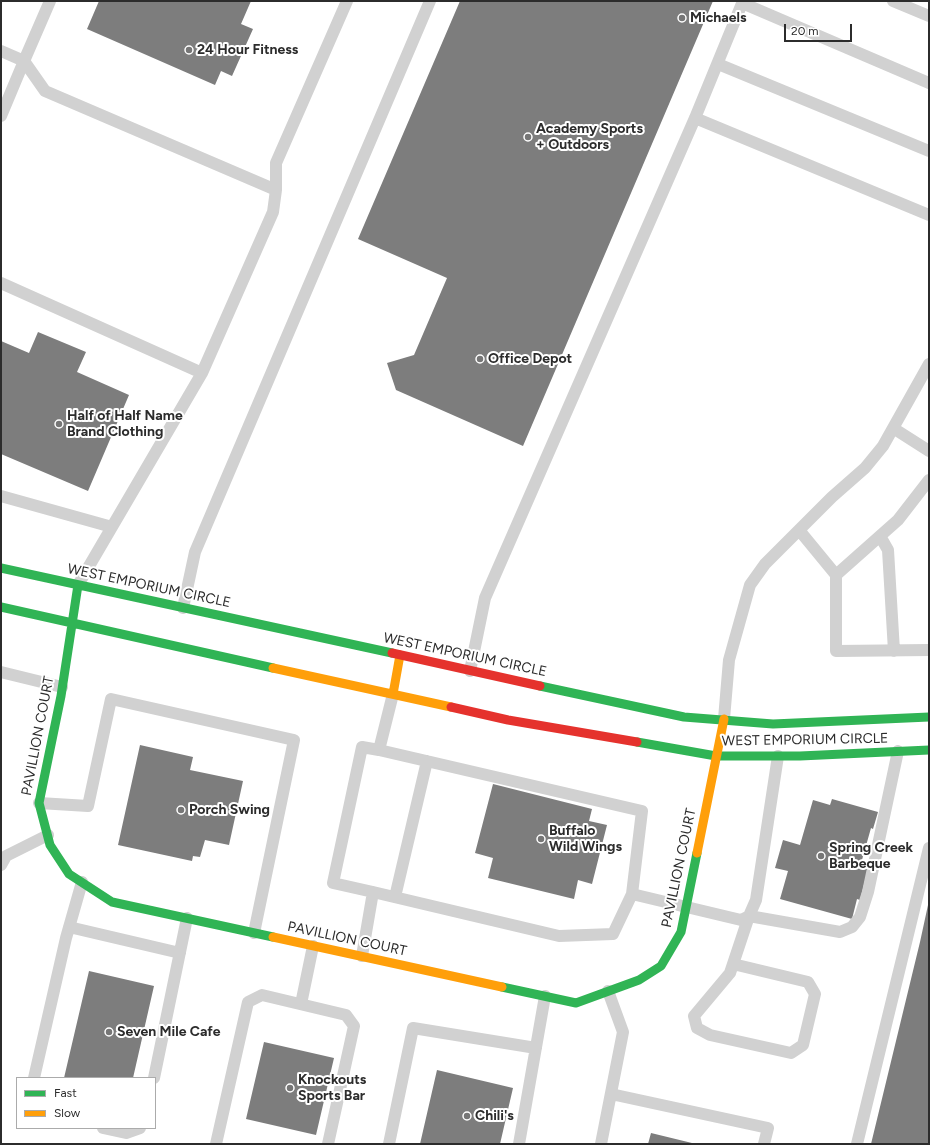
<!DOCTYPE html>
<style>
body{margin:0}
#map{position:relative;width:930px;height:1145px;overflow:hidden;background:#fff;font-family:Figtree,sans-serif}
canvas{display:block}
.frame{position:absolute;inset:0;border:2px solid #2c2c2c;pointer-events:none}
.legend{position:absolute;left:16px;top:1077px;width:140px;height:52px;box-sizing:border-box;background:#fff;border:1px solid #ababab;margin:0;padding:5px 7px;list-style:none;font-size:12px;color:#2c2c2c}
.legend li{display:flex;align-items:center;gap:8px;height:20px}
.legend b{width:20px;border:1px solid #ababab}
.scale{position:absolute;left:784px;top:24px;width:68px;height:18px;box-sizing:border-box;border:2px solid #2c2c2c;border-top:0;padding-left:5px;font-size:12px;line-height:14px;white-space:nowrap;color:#2c2c2c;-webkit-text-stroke:3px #fff;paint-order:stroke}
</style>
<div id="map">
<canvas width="930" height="1145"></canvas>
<div class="frame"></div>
<ul class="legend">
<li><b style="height:5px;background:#30b455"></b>Fast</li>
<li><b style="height:5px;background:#ff9f0a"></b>Slow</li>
</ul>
<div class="scale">20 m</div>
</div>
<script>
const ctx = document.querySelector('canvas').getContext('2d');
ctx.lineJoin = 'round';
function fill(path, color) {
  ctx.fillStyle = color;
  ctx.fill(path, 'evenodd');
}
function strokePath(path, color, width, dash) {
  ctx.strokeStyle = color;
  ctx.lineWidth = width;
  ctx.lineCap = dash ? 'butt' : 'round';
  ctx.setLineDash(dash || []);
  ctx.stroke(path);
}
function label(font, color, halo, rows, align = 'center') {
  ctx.font = font + ' Figtree,sans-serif';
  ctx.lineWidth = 4;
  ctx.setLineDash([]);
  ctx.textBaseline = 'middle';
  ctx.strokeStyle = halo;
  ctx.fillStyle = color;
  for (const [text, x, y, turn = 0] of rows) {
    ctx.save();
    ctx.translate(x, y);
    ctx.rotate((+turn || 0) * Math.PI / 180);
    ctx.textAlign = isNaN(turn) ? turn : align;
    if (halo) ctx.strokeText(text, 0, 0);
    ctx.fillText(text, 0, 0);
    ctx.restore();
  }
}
fill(new Path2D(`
 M99,1H251L241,24L253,29L232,76L221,71L215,85L87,29Z
 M460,1H713L523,446L396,390L387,363L414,355L447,278L358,239Z
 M38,332L86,352L77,372L129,395L88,491L1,454V341L29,353Z
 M140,745L193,757L190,770L243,781L229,845L205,840L200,857L193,856L192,861L118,845Z
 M493,784L592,809L589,821L607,825L592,884L578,880L574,899L488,878L493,858L475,853Z
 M832,799L878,812L873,829L871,828L860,867L868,869L860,900L857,899L852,919L780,899L788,871L775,868L783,840L800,845L813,800L830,805Z
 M928,905L929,1144H871L920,942Z
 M89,971L154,986L133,1078H64Z
 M264,1042L334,1058L316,1135L246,1119Z
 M437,1070L513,1088L500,1144H420Z
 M651,1133L692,1143V1144H648Z`), '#7d7d7d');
strokePath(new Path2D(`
 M893,1L929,16
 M742,3L929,83
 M1,51L24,61L50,1
 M24,61L45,91L276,190
 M718,64L929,151
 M1,116L24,61
 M695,118L929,215
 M1,283L202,373L78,585
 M202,373L273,212L276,190V163L347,1
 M893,428L929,451
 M1,496L112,527
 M799,530L836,575V651L929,650
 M880,536L888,550L894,651
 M836,575L898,520L929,480
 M183,608L195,552L430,1
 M470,671L485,598L695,118L743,1
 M1,672L62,687
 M724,719L729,660L750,585L765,564L832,497L865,468L883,446L929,364
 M379,750L642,811L632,894
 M39,803L88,806L111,699L294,740L254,933
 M1,865L6,856L48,835
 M373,892L333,883L362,747L379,750L393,694
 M395,897L427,761
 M69,927L180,953
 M362,956L373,892L559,936L613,934L632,894L741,920L749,916L756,900L778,756
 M733,964L808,982L815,994L803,1045L791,1053L710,1035L697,1028L694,1016L730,973L749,916L840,932L852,927L860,917L868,892L898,751
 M301,1004L313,946
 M34,1078L66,938L82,882
 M154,1078L187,918
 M611,1094L768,1128L764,1144
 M103,1128L126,1133L140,1128
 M216,1144L248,1002L262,995L346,1015L354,1026L328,1144
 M389,1144L413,1028L536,1048
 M519,1144L545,996
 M601,1144L623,1032L608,991
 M857,1144L929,848`), '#d1d1d1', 12);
strokePath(new Path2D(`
 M1,568L392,653
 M78,585L61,696L39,803L50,845L69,874L112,902L273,937
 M1,607L273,668
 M540,686L684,717L773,724L929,717
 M637,742L716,756H800L929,750
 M502,987L576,1003L639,980L661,966L681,932L697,853`), '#30b455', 9);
strokePath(new Path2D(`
 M273,668L451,707
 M393,694L400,655
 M697,853L724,719
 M273,937L502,987`), '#ff9f0a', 9);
strokePath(new Path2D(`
 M392,653L540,686
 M451,707L508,720L637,742`), '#e5322d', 9);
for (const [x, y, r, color] of [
 [682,18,4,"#767676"],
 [189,50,4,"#767676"],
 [528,137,4,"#767676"],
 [480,359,4,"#767676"],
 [59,424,4,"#767676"],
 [181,810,4,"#767676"],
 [541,839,4,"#767676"],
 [821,856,4,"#767676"],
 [109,1032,4,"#767676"],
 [290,1088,4,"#767676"],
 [467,1116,4,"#767676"]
]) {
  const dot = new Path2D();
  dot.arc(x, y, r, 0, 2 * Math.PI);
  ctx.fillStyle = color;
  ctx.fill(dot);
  strokePath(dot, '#fff', 1.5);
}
label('bold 14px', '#2c2c2c', '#fff', [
 ["Michaels",690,18],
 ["24 Hour Fitness",197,50],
 ["Academy Sports",536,129],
 ["+ Outdoors",536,145],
 ["Office Depot",488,359],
 ["Half of Half Name",67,416],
 ["Brand Clothing",67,432],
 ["Porch Swing",189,810],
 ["Buffalo",549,831],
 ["Wild Wings",549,847],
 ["Spring Creek",829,848],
 ["Barbeque",829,864],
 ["Seven Mile Cafe",117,1032],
 ["Knockouts",298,1080],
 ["Sports Bar",298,1096],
 ["Chili's",475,1116]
], 'left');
label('14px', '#2c2c2c', '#fff', [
 ["WEST EMPORIUM CIRCLE",149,586,12],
 ["WEST EMPORIUM CIRCLE",465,655,12],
 ["PAVILLION COURT",38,736,-79],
 ["WEST EMPORIUM CIRCLE",805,740,-1],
 ["PAVILLION COURT",679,868,-78],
 ["PAVILLION COURT",347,939,12]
]);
</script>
